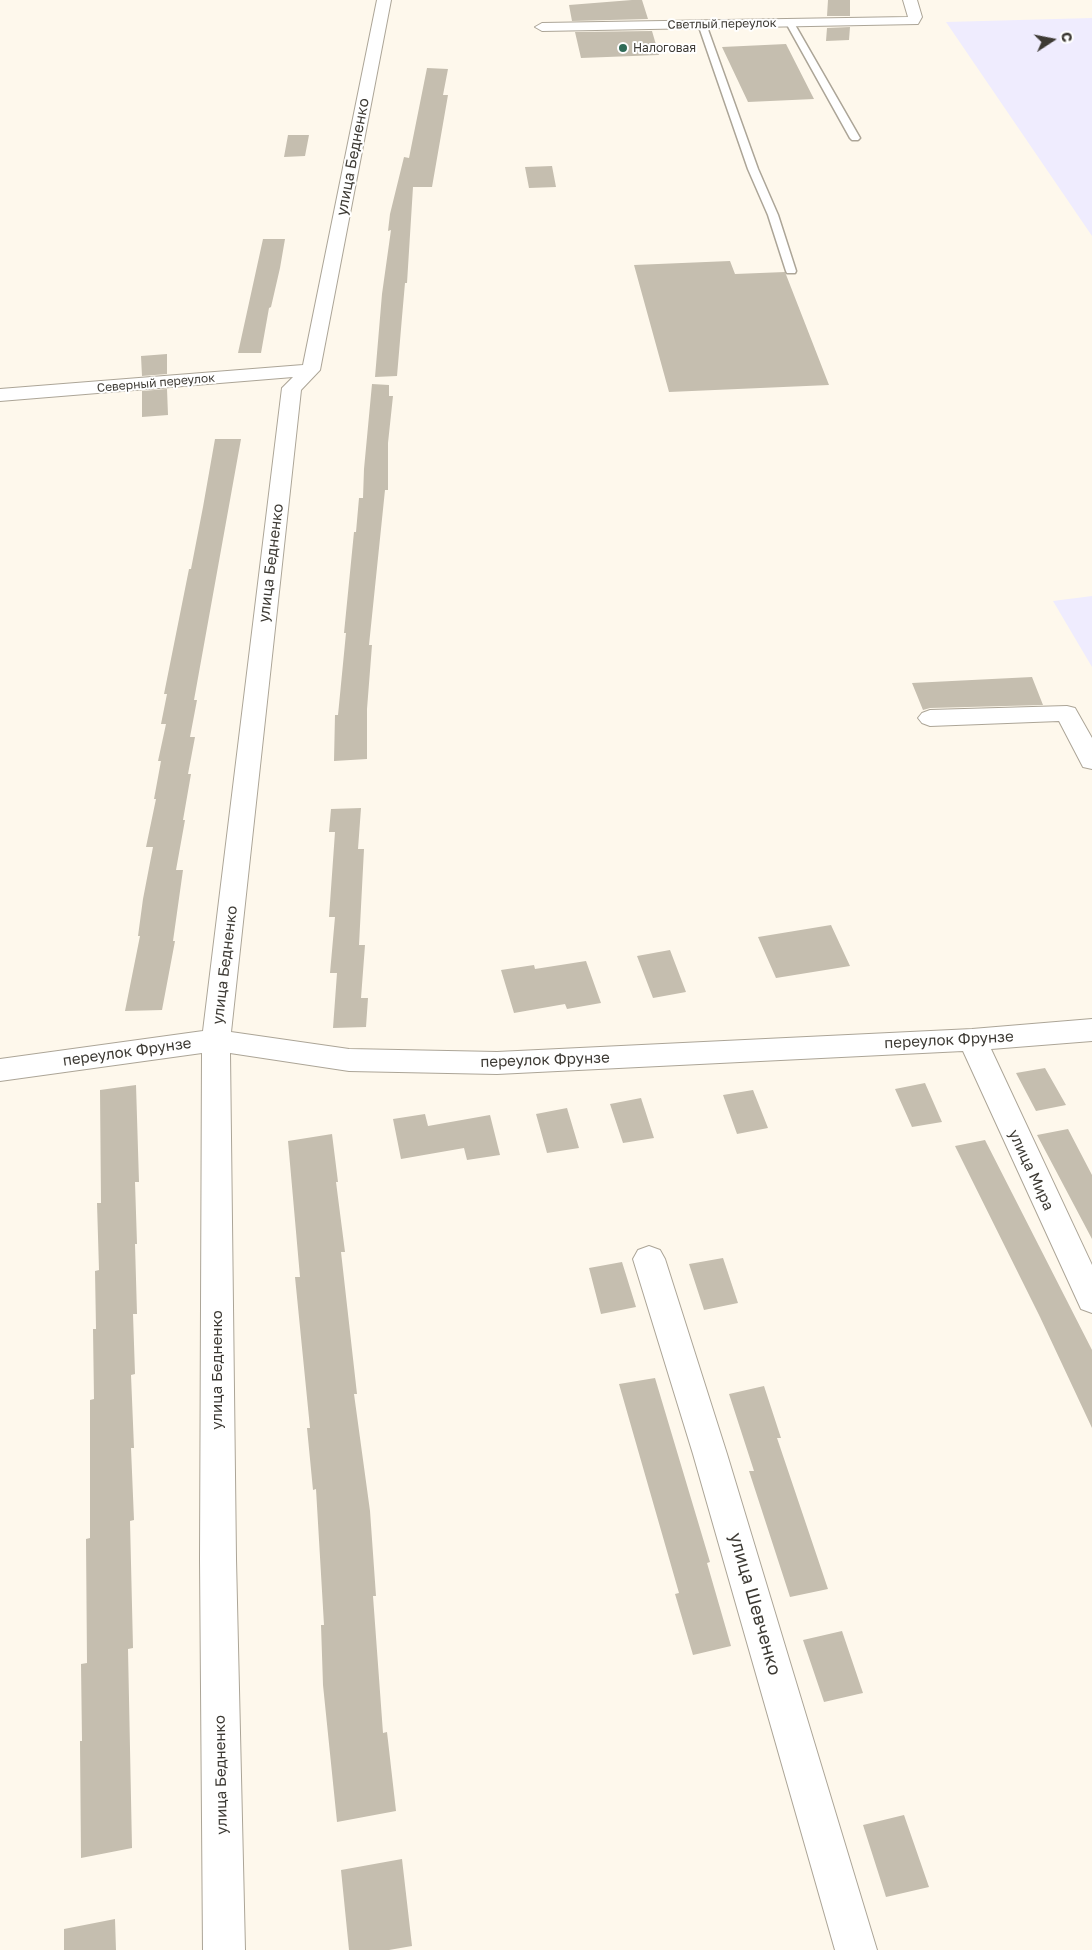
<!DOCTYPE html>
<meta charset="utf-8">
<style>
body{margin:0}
#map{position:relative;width:1092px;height:1950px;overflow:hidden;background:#fef8ec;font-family:"Golos Text",sans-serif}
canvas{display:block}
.north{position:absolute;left:1027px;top:15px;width:50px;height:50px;-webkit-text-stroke:4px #fff;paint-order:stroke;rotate:79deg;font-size:14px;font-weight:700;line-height:20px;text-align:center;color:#3d3a34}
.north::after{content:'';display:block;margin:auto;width:18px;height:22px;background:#3d3a34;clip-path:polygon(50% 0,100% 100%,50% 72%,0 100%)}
</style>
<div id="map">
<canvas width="1092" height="1950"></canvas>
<div class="north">С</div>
</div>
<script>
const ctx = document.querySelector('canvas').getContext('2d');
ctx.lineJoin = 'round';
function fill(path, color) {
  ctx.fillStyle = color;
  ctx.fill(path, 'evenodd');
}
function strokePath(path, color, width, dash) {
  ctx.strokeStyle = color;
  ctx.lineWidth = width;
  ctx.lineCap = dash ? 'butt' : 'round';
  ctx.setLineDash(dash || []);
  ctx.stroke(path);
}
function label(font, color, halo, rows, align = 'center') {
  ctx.font = font + ' "Golos Text",sans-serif';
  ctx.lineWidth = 4;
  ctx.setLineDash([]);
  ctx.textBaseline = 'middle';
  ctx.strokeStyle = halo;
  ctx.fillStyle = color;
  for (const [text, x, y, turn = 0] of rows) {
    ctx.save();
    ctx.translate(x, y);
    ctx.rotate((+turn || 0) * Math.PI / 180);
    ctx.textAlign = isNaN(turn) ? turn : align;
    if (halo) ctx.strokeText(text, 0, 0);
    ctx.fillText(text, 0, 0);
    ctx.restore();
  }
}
fill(new Path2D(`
 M1092,18V236L946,22Z
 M1092,596V667L1053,601Z`), '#efecfe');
fill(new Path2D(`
 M632,0H642L648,19L572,21L569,5Z
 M828,0H850V16H827Z
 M850,27L849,40L826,41L827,28Z
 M652,31L659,55L581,58L575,32Z
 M786,44L814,99L748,102L722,47Z
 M427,68L448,69L443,95H448L432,187H413L407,283H405L402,317L397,376L375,377L382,294L391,230L388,231L390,214L404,157L409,158Z
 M288,135H309L305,156L284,157Z
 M552,166L556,187L529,188L525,167Z
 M263,239H285L280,268L271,307L269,308L261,353H238Z
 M730,261L735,274L785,272L829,385L669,392L634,265Z
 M167,354V374L142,376L141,356Z
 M372,384L389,385V396H393L388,443V490H385L369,645H372L367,709V759L334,761L335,715H338L346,633H344L354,532H356L359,498H363L364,469Z
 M167,389L168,415L142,417V391Z
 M215,439H241L194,700H197L190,737H195L188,774H191L183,820H185L176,870H183L173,941H175L162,1010L125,1011L140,936H138L143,899L153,847H146L156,799H154L161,761H158L166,724H161L167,694H164L189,569H191L203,507Z
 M1032,677L1043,705L930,708L923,710L912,683Z
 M361,808L358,849H364L359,945H365L361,998H368L366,1027L333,1028L337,973H330L335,917H329L335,832H329L331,809Z
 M831,925L850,966L776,978L758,937Z
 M670,950L686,992L653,998L637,956Z
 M586,961L601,1003L567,1009L565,1004L514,1013L501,970L534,965L535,969Z
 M1045,1068L1066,1105L1036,1111L1016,1073Z
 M925,1083L942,1122L912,1127L895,1089Z
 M136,1085L139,1182H135L137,1244H135L137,1314H133L135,1374L131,1375L134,1448H131L134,1520L130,1521L133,1648L128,1649L132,1848L81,1858L80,1741H82L81,1664L87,1663L86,1539L90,1538V1400L94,1399L93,1329H96L95,1271L99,1270L97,1203H101L100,1090Z
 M753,1090L768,1128L737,1134L723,1095Z
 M641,1098L654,1138L623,1143L610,1104Z
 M567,1108L579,1148L547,1153L536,1114Z
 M425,1114L428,1126L490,1115L500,1155L467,1160L464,1148L401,1159L393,1119Z
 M1068,1129L1092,1175V1239L1037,1135Z
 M332,1134L338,1182H336L345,1252H341L357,1394H354L370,1511L376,1596H373L383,1733L387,1732L396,1811L337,1822L323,1685L321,1625H324L316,1489L313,1490L307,1428H310L295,1277H300L288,1141Z
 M985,1140L1092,1350V1428L1040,1317L955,1146Z
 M723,1258L738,1303L704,1310L689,1264Z
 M622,1262L636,1307L601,1314L589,1268Z
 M655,1378L710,1562L707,1563L731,1646L693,1655L675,1594L679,1593L619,1384Z
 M764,1386L781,1438H777L828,1589L790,1597L749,1471H754L729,1394Z
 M842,1631L863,1693L824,1702L803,1640Z
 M904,1815L929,1887L886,1897L863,1825Z
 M402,1859L412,1946L389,1950H349L341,1870Z
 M115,1919L116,1950H64V1929Z`), '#c5beaf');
const service = new Path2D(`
 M787,21L794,23L860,138L858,140H852L850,138L786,23Z
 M699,22L706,24L758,169L778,215L796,271L795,273H787L786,271L768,215L748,169L698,24Z`);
const minor = new Path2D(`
 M377,0H391L320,370L301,390L231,1032L349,1049L497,1052L972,1029L1092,1019V1041L991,1049L1092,1265V1313L1081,1309L963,1051L497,1074L349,1071L230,1053L236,1559L245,1950H203L200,1559L202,1053L0,1081V1059L203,1031L282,388L293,377L0,401V389L303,365Z
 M903,0H917L922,17L918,24L542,31L535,27L542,23L908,17Z
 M1067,706L1075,708L1092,738V769L1083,767L1059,721L930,726L922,723L918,718L922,713L930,710Z
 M649,1246L660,1250L665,1259L727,1454L877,1950H835L693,1454L633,1259L638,1250Z`);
strokePath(service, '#aca597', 3);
strokePath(minor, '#aca597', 2);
fill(service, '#fff');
fill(minor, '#fff');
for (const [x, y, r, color] of [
 [623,48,5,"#2f6b57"]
]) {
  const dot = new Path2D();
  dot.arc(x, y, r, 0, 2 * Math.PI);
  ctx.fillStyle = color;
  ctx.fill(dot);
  strokePath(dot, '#fff', 2);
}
label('12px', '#3d3a34', '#fff', [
 ["Светлый переулок",722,24,-1],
 ["Северный переулок",156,383,-5]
]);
label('12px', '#3d3a34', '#fff', [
 ["Налоговая",633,48]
], 'left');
label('15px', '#3d3a34', '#fff', [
 ["улица Бедненко",353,157,-79],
 ["улица Бедненко",271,563,-83],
 ["улица Бедненко",225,965,-83],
 ["переулок Фрунзе",949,1040,-3],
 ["переулок Фрунзе",127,1052,-8],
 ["переулок Фрунзе",545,1060,-2],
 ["улица Мира",1031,1170,65],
 ["улица Бедненко",217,1370,-90],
 ["улица Бедненко",221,1775,-91]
]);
label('18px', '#3d3a34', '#fff', [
 ["улица Шевченко",755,1604,74]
]);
</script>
